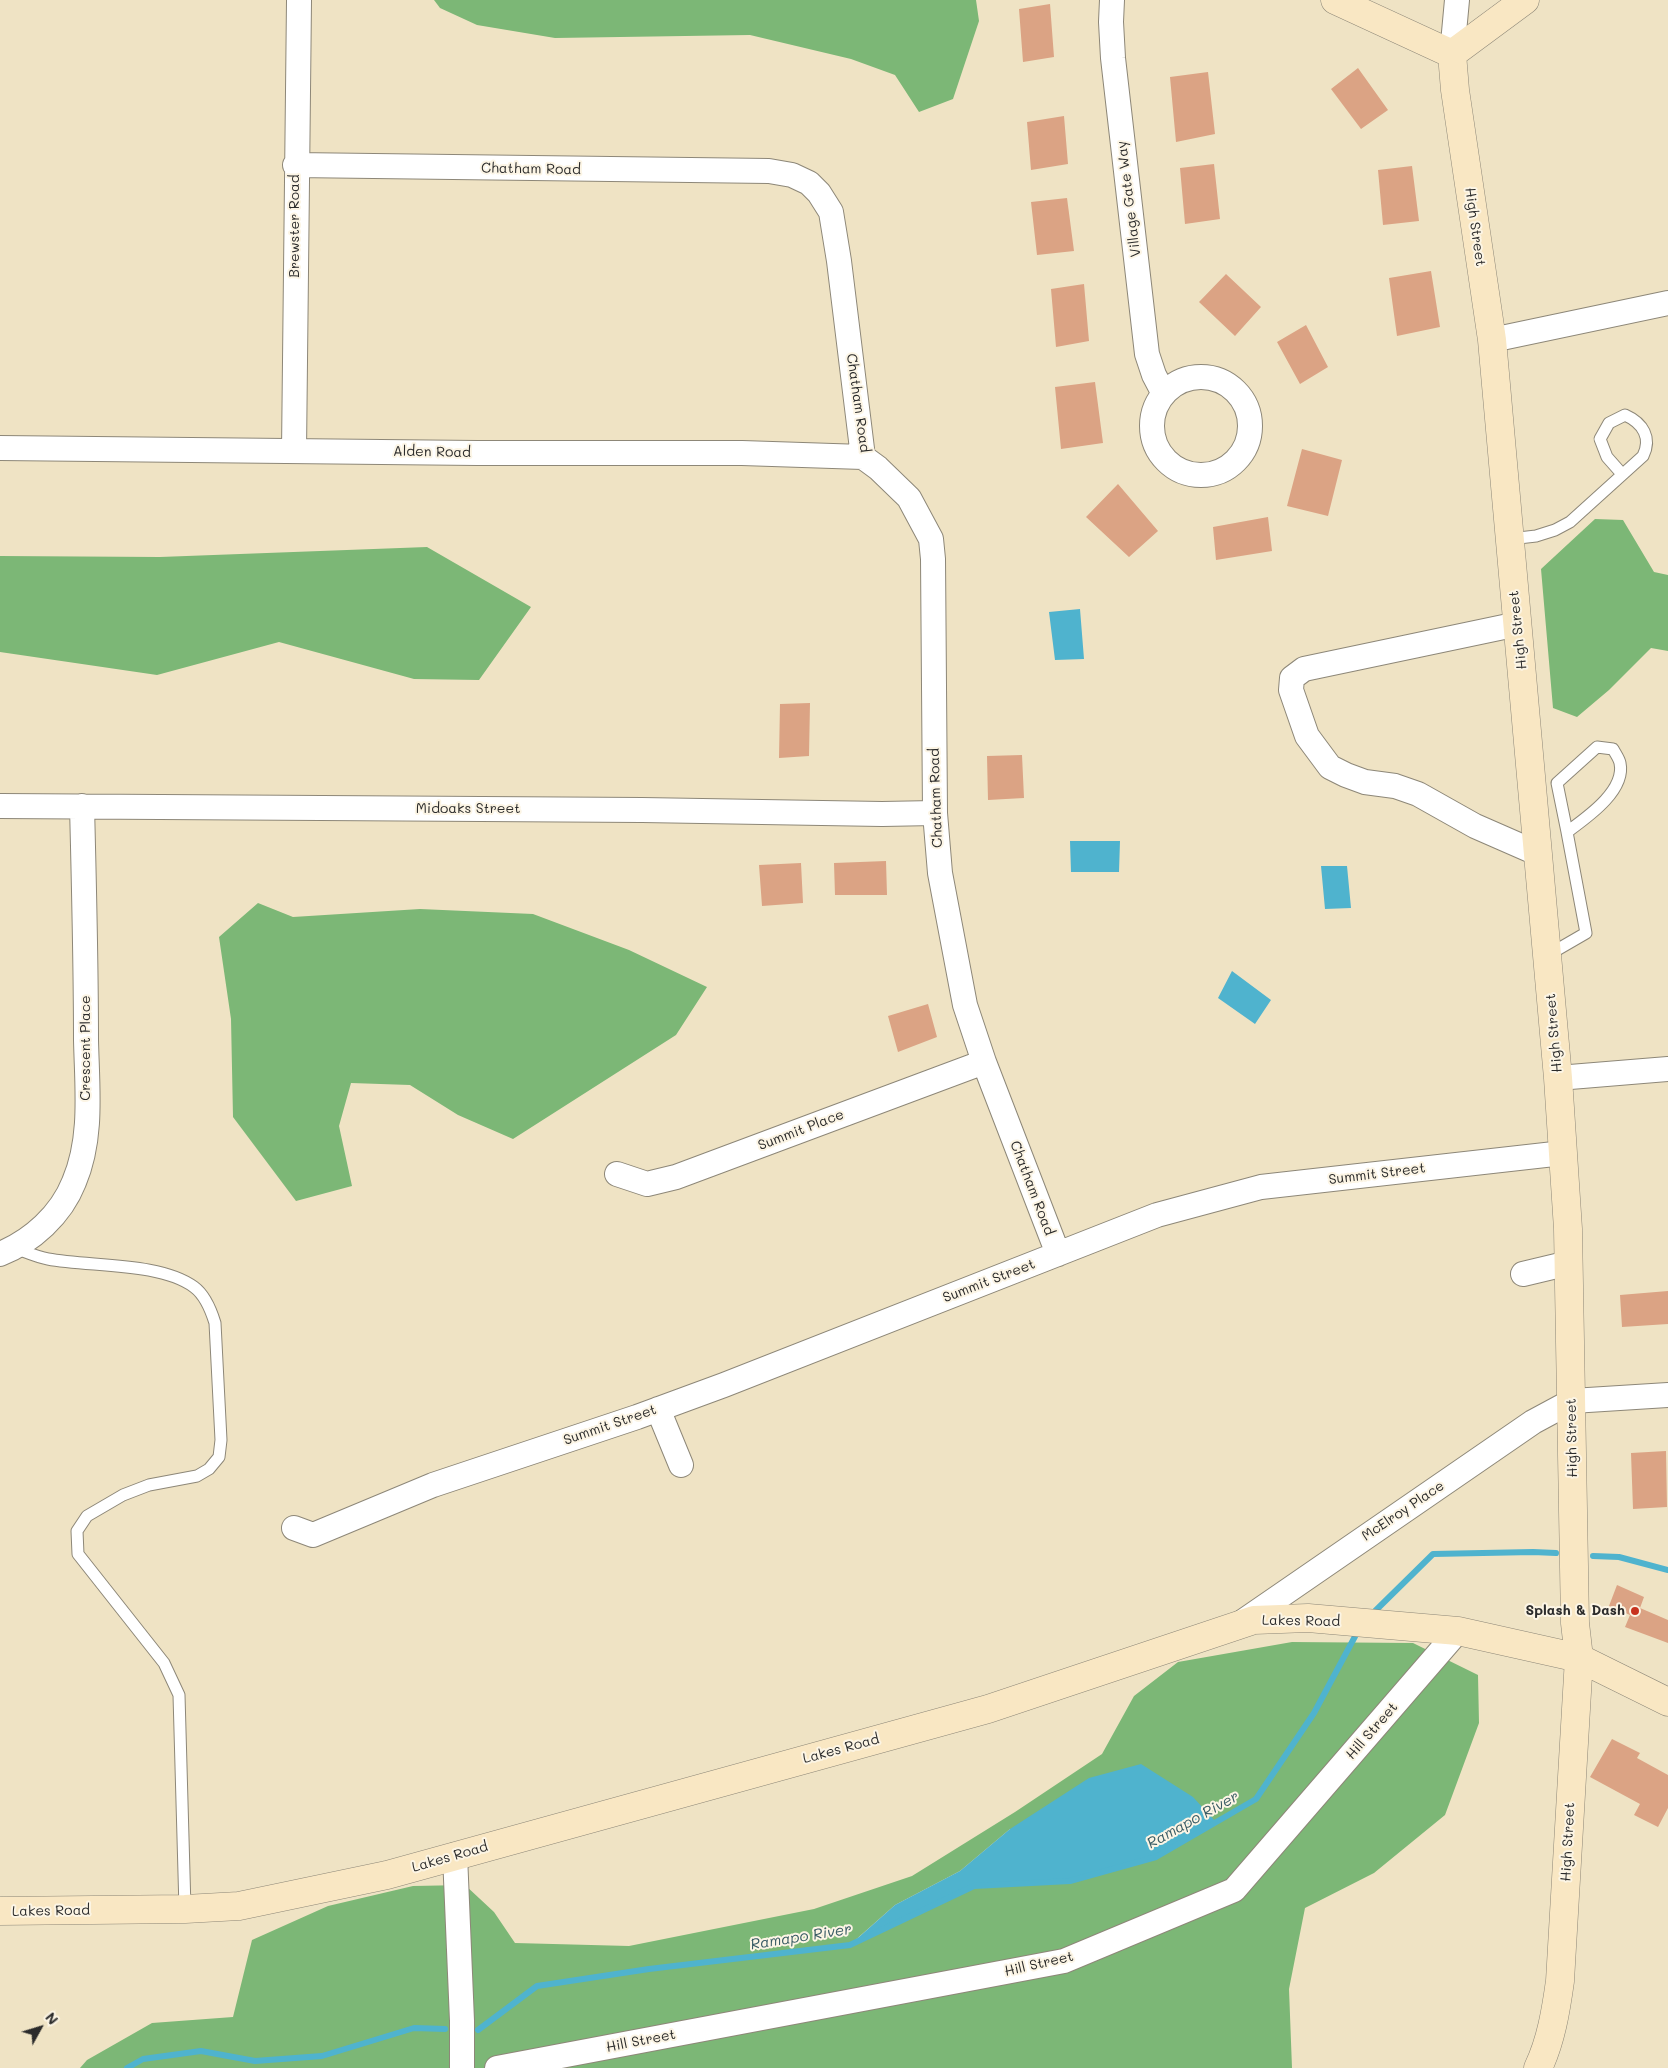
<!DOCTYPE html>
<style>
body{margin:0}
#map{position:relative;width:1668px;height:2068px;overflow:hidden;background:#efe3c4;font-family:Mali,sans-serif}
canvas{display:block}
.north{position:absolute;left:15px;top:2003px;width:50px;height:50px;-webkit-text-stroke:4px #fcf5e5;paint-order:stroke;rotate:51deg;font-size:14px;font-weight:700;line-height:20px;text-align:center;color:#2b2b2b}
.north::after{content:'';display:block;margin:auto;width:18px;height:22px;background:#2b2b2b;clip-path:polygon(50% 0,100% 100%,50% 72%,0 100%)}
</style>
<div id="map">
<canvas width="1668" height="2068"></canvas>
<div class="north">N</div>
</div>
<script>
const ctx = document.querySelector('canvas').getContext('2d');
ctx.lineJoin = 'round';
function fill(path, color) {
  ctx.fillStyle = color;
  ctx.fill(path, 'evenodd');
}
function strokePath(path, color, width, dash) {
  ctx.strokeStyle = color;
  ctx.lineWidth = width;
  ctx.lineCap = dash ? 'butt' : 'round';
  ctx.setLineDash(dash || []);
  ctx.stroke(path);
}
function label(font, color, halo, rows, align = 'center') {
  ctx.font = font + ' Mali,sans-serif';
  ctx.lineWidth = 4;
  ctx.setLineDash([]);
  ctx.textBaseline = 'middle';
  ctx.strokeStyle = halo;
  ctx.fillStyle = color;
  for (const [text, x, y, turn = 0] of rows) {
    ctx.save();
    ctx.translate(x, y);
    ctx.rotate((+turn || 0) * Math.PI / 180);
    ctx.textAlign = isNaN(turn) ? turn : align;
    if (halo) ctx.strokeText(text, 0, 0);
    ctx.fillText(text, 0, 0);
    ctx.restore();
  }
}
fill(new Path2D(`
 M434,0H976L979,21L953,99L919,112L895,75L851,59L750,35L555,38L477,25L440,8Z
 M1595,519L1623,520L1654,572L1668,575V651L1651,648L1609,690L1577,717L1553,708L1541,569Z
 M427,547L531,607L479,680L414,679L279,642L157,675L0,652V556L160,557Z
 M258,903L293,917L420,909L533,914L629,950L707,987L676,1035L513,1139L458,1115L410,1085L351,1083L339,1126L352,1186L296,1201L233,1117L231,1019L219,937Z
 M1292,1642L1413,1643L1478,1675L1479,1723L1445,1815L1374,1873L1305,1908L1289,1989L1292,2068H80L87,2060L152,2023L233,2017L252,1940L328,1906L413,1886L465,1885L494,1912L515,1943L629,1946L814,1909L912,1876L1015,1812L1102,1754L1134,1696L1178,1662ZM1010,1829L1156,1857L1070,1881L974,1886L852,1943L895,1905L960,1871Z`), '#7cb776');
fill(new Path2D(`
 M1080,609L1084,659L1055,660L1049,612Z
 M1070,841H1120L1119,872H1071Z
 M1321,866H1347L1351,908L1325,909Z
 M1232,971L1271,1000L1255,1024L1218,998Z
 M1141,1764L1193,1797L1216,1822L1156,1857L1070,1881L974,1886L850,1945L895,1905L960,1871L1010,1829L1089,1778Z`), '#4fb3ce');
strokePath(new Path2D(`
 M1593,1556L1619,1557L1668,1570
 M1370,1616L1433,1554L1533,1552L1556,1553
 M478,2030L537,1986L649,1969L850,1945L974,1886L1070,1881L1156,1857L1256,1799L1314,1713L1359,1629
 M127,2068L143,2059L201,2051L255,2061L322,2056L414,2028L445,2029`), '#4fb3ce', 6);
fill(new Path2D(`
 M1050,4L1054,57L1023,62L1019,9Z
 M1358,68L1388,110L1361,129L1331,89Z
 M1208,72L1215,134L1176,142L1170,77Z
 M1064,116L1068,164L1031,170L1027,122Z
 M1214,164L1220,219L1185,224L1180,168Z
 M1412,166L1419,221L1383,225L1378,170Z
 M1067,198L1074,251L1037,255L1031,202Z
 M1431,271L1440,327L1397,336L1389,278Z
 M1226,274L1261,307L1235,336L1199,302Z
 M1084,284L1089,341L1056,347L1051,289Z
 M1306,325L1328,367L1300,384L1277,342Z
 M1095,382L1103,443L1061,449L1055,387Z
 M1302,449L1342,460L1328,516L1287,506Z
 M1118,484L1158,531L1129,557L1086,517Z
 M1268,517L1272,551L1216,560L1213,527Z
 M810,703L809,756L779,758L780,704Z
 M1022,755L1024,798L988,800L987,756Z
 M886,861L887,895H835L834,863Z
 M801,863L803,903L762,906L759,865Z
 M928,1004L937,1037L898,1052L888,1016Z
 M1668,1291V1324L1622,1327L1620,1295Z
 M1666,1451L1667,1507L1633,1509L1631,1453Z
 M1617,1585L1644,1597L1640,1608L1668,1620V1643L1625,1627L1630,1615L1609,1606Z
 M1612,1739L1640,1753L1637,1758L1668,1775V1808L1658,1827L1634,1815L1640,1804L1590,1777Z`), '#dba384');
const lane = new Path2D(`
 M1510,539L1536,536L1555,530L1570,522L1643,456C1652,438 1643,423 1625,415L1609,423L1600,439L1607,457L1622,474
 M1597,747L1613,749C1615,753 1619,758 1620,763C1626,791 1586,818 1567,832L1557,783Z
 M1548,955L1586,933L1567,832
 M15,1248C26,1252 37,1257 48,1259C90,1267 160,1262 194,1287C205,1295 211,1310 215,1323L221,1440L219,1457L209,1469L197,1476L149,1485L123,1495L87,1516L77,1531L78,1554L164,1663L179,1695L185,1909`);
const street = new Path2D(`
 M1112,0L1111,22L1113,58L1147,354L1154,375L1164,394
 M1452,54L1457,0
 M295,165L769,171L792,175L809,183L819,193L831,212L839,261L863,457L878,468L909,498L931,539L933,559L935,813L940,873L965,1005L984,1062L1058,1254
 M1492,340L1668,303
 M1152 426a49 49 0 1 1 98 0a49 49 0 1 1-98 0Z
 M0,448L477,453H742L863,457
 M294,451L299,1
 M1518,624L1304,669L1292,678L1291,690L1307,736L1330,767L1346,775L1365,782L1395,786L1418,794L1475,826L1539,854
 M0,806L642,810L882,814L935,813
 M1558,1078L1668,1069
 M617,1174L647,1184L676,1177L984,1062
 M0,1254C32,1241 61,1215 74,1182C93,1138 87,1087 86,1040C86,962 84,884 82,806
 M1523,1274L1569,1263
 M658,1409L681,1465
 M294,1528L313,1535L433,1485L637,1417L724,1385L1157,1215L1261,1187L1563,1153
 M1238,1625L1533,1422L1572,1401L1668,1395
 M455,1855L462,2021V2068
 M497,2068L1064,1961L1234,1890L1458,1631`);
const secondary = new Path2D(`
 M1335,0L1452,54
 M1452,54L1455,90L1492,340L1558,1078L1568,1229L1575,1623L1579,1658L1560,1981C1556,2010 1551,2041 1538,2068
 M1452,54L1525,0
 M0,1911L185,1909L239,1906L387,1875L988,1709L1254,1620L1308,1618L1458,1631L1579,1658L1668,1702`);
strokePath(lane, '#8d8778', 13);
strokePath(street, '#8d8778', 26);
strokePath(secondary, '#8d8778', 29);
strokePath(lane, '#fff', 11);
strokePath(street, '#fff', 24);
strokePath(secondary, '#f9e7c3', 28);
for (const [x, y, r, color] of [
 [1635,1611,5,"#c8321e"]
]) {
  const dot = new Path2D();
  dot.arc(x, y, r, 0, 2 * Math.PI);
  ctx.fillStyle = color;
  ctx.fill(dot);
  strokePath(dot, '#fcf5e5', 2);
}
label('14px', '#2b2b2b', '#fcf5e5', [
 ["Chatham Road",531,169,1],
 ["Village Gate Way",1129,199,-97],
 ["Brewster Road",295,226,-90],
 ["High Street",1475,227,82],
 ["Chatham Road",858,403,82],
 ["Alden Road",432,452,1],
 ["High Street",1518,630,-96],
 ["Chatham Road",936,798,-92],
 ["Midoaks Street",468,809],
 ["High Street",1554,1033,-95],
 ["Crescent Place",86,1048,-90],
 ["Summit Place",801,1130,-21],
 ["Summit Street",1377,1174,-7],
 ["Chatham Road",1032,1188,69],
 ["Summit Street",989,1281,-21],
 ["Summit Street",610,1425,-19],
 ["High Street",1572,1438,-91],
 ["McElroy Place",1403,1511,-34],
 ["Lakes Road",1301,1621,1],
 ["Hill Street",1372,1731,-49],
 ["Lakes Road",841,1749,-15],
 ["High Street",1568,1842,-87],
 ["Lakes Road",450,1857,-16],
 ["Lakes Road",51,1911,-1],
 ["Hill Street",1039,1964,-13],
 ["Hill Street",641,2041,-11]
]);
label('bold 14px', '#2b2b2b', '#fcf5e5', [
 ["Splash & Dash",1625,1611]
], 'right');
label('italic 15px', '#385b64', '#fcf5e5', [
 ["Ramapo River",1193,1820,-29],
 ["Ramapo River",801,1937,-9]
]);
</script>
